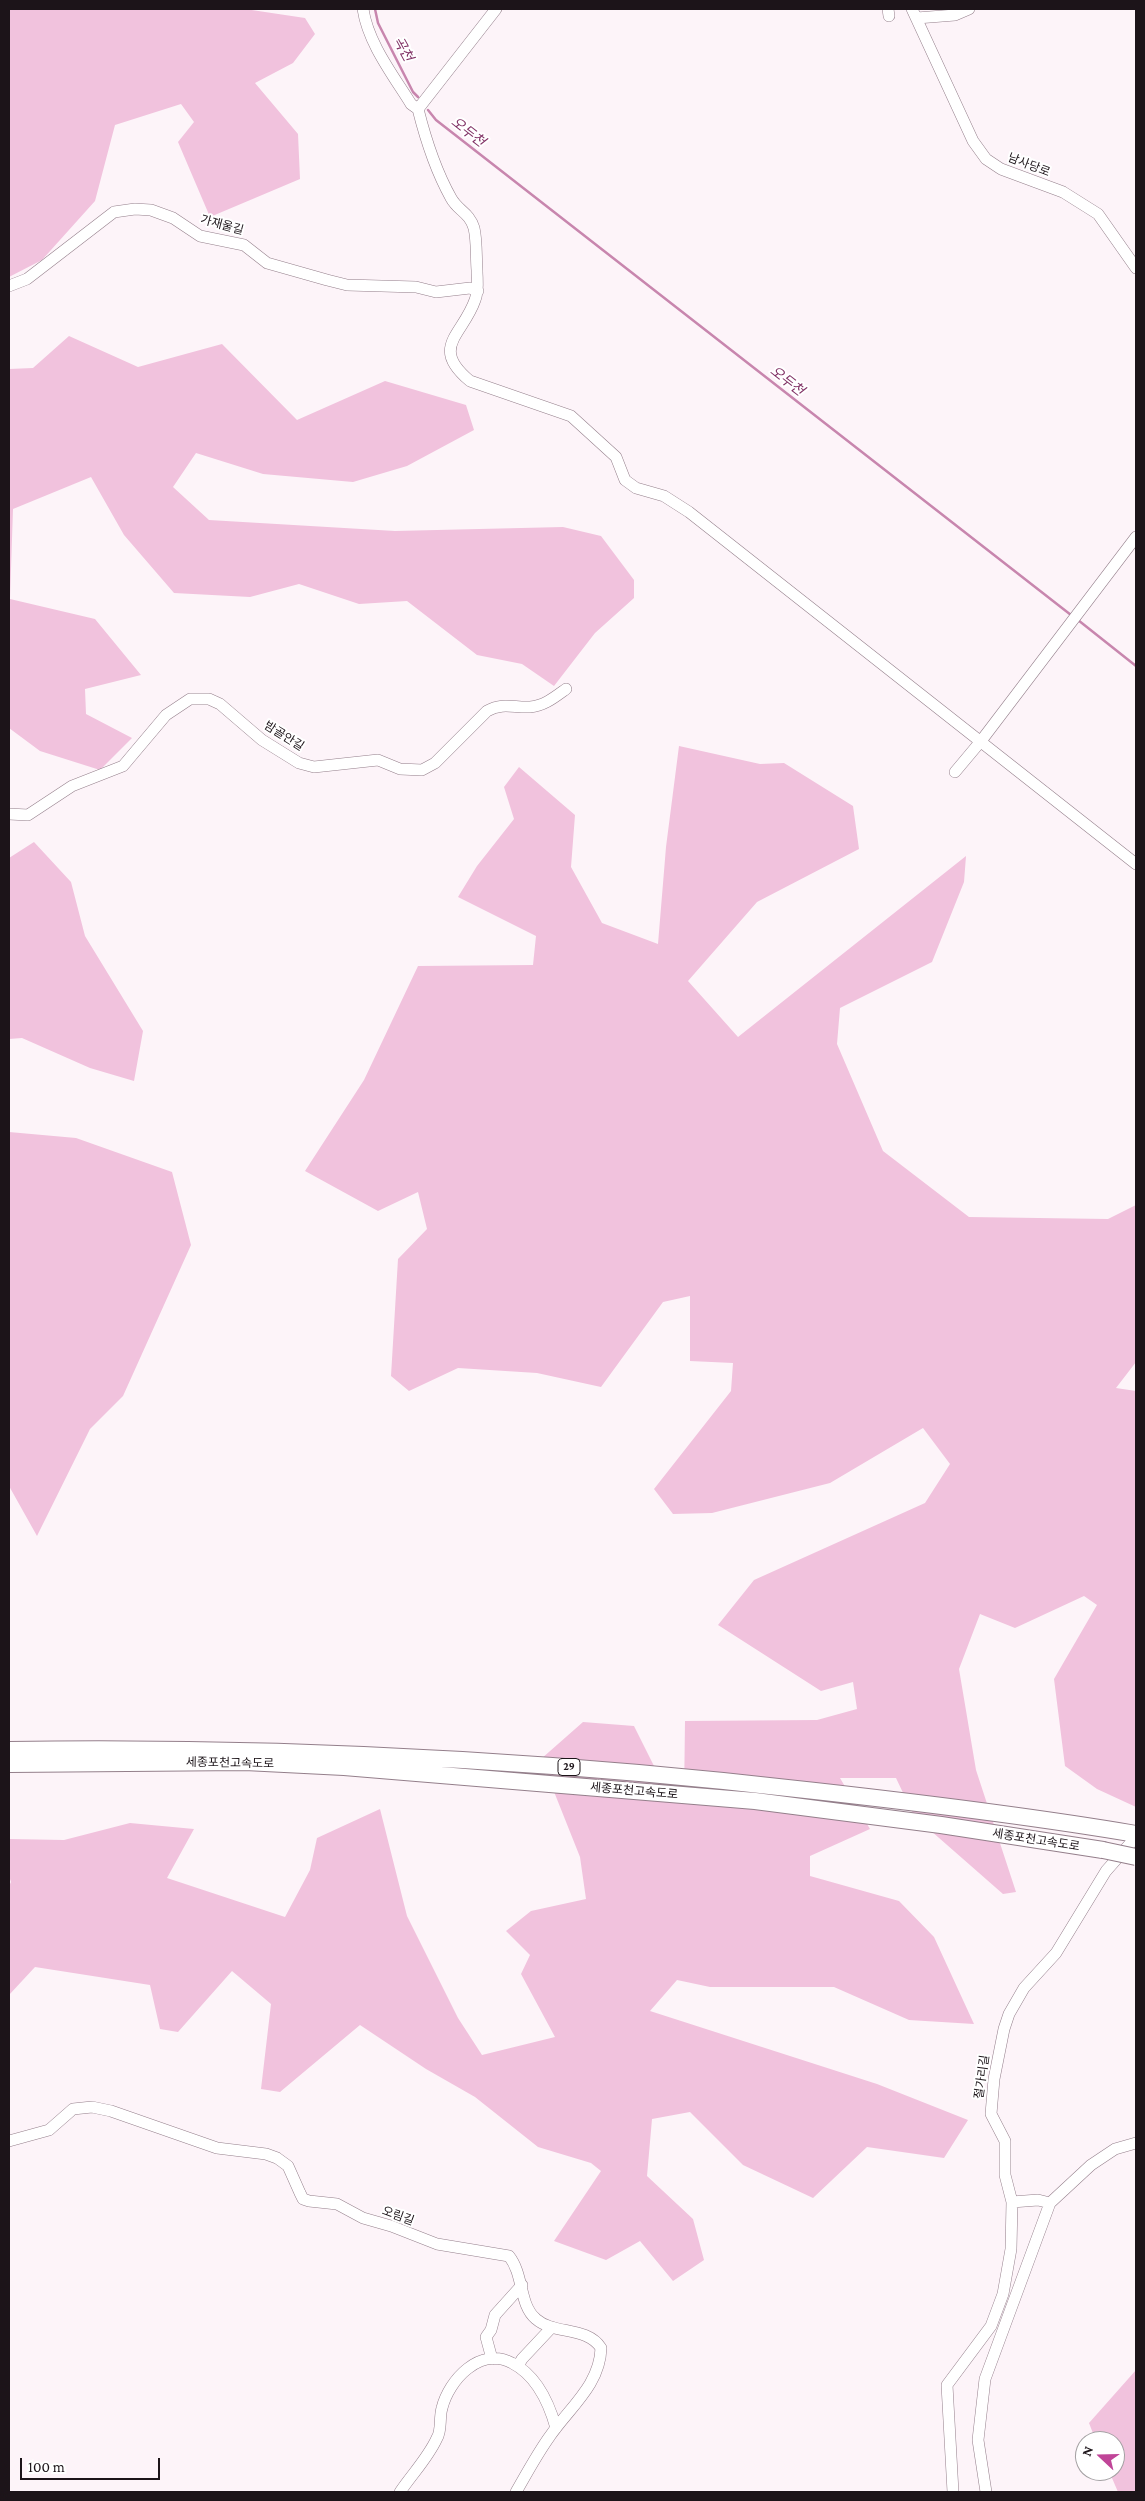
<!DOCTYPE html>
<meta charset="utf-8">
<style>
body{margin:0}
#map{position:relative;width:1145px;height:2501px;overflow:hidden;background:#fdf4f9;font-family:"Crimson Pro",serif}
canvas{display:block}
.frame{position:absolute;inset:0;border:10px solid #1c1419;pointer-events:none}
.north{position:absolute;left:1075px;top:2431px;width:50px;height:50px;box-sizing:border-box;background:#fff;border:1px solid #a4a1a3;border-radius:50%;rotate:291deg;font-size:14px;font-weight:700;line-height:20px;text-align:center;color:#1c1419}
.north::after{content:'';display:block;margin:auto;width:18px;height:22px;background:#c04598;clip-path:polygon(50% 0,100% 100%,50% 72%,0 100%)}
.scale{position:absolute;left:20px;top:2458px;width:140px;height:22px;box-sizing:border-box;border:2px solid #1c1419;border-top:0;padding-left:6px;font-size:15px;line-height:18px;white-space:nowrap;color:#1c1419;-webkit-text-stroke:4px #fff;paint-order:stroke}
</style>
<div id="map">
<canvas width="1145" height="2501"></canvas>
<div class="frame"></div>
<div class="north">N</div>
<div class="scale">100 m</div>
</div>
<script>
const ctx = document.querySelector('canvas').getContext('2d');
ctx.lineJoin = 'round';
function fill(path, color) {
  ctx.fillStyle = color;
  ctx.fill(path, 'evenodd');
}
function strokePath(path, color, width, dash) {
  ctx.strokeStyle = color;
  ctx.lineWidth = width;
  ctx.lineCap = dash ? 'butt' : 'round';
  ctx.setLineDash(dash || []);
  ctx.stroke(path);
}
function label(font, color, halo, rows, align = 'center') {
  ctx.font = font + ' "Crimson Pro","Noto Sans KR",serif';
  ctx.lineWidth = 4;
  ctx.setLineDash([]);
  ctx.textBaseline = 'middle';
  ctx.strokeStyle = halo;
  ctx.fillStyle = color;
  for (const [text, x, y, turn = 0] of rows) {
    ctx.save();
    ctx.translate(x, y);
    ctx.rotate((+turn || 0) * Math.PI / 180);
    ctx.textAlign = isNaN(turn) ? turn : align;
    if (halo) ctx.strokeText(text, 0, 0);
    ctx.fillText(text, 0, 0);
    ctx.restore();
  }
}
fill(new Path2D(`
 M9,9H245L305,18L315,34L293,63L255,83L298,134L300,179L210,217L178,142L194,122L181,104L115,125L95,201L42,260L9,277Z
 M69,336L138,367L222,344L297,420L385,381L466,405L474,430L407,466L353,482L263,474L196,453L173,487L209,520L395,531L563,527L601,536L634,580V598L595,633L554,686L522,664L477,655L407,601L359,604L299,584L250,597L174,593L124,535L91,477L13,509L10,599L95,619L141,675L85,689L86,714L132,738L100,770L40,751L9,728V369L33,368Z
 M679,746L760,764L784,763L853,806L859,849L757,902L688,981L738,1037L966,856L964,882L932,962L840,1008L837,1044L883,1151L969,1217L1108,1219L1136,1205V1362L1116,1388L1136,1391V1807L1097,1789L1065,1766L1054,1679L1097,1605L1084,1596L1015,1628L980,1614L959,1669L976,1770L1016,1892L1003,1894L914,1816L896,1778H840L870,1829L810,1856V1876L899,1901L934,1937L974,2024L909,2020L834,1987H710L677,1980L650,2011L877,2084L968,2120L944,2158L867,2147L813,2198L743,2165L690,2112L652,2119L647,2176L693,2219L704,2260L673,2281L640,2241L606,2260L554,2241L601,2171L591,2163L538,2147L475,2097L426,2069L360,2025L280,2092L261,2089L271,2004L232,1971L178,2032L160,2029L150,1985L35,1967L9,1995V1886L11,1882L9,1876V1839L64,1840L130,1823L194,1829L167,1878L285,1917L310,1870L317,1838L380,1809L407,1916L458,2018L482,2055L555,2037L521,1974L530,1955L506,1931L531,1911L586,1899L580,1857L541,1759L583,1722L634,1726L658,1774L684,1799L685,1721L817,1720L857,1709L853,1682L821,1691L718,1625L754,1580L925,1503L950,1464L923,1428L830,1483L712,1513L673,1514L654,1489L731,1391L733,1363L690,1361V1296L663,1302L601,1387L537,1373L458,1368L409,1391L391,1376L398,1259L427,1229L418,1192L378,1211L305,1171L364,1080L418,966L533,965L536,936L458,897L477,866L514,819L504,787L519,767L575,815L571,867L602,923L658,944L666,847Z
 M34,842L71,882L85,936L143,1031L134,1081L90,1068L22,1038L9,1039V858Z
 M9,1132L76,1138L172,1172L191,1245L123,1396L90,1429L37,1536L9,1486Z
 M1136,2370V2492H1118L1109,2471H1115V2441H1096L1089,2423Z`), '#f1c2dd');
strokePath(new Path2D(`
 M375,9L378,23L413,92L418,97
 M428,110L436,120L1071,615
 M1078,620L1136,666`), '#c886ae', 2.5);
const minor = new Path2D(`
 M363,9C368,43 393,75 411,104L418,109
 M496,9L418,109C425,137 437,173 451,198C458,211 469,212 474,228C477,241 476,257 477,270C477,280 479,291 475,300C463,335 429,347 470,381L571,416L616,457L625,480L636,488L664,496L689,512L1136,864
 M888,9L889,16
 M912,9L973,141L986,159L1001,169L1063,192L1098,214L1136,268
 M917,18L955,15L969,9
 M9,286L27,279L114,212L135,209L151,210L173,218L200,236L244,245L267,263L327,280L347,285L416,287L436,292L470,288L478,291
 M955,772L981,741L1136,537
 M9,814L28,815L72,786L123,766L166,715L190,699H209L220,704L262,740L299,763L314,767L378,760L400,769L422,770L435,763L487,711C503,702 514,708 530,707C544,706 555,697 566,689
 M9,2141L49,2130L73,2109L92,2107L111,2111L217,2148L266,2154L277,2158L288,2166L300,2193L303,2199L309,2201L337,2204L363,2218L391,2226L437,2244L509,2256C524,2275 519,2305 536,2319C554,2335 587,2326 601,2348C600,2385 569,2408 550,2436C537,2454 527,2473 516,2492
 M1012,2202L1038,2200L1050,2203
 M492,2359L486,2337L491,2330L495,2315L522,2285
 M518,2366L522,2359L552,2327
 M400,2492C412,2474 428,2458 437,2438C442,2430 439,2418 442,2408C449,2380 480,2346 512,2363C536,2375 549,2403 556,2428
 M953,2492L947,2385L991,2326L1003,2294L1011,2249L1012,2202L1005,2175V2141L991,2114L994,2079L1004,2029L1009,2014L1024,1988L1056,1953L1106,1871L1136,1837
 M986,2492L978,2440L985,2379L1050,2203L1091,2165L1115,2149L1136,2143`);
const highway = new Path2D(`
 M9,1750C278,1746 547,1760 815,1791C922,1803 1030,1816 1136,1834
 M9,1764L245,1762L344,1767L755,1801L941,1825L1103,1850`);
strokePath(minor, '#947f8b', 12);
strokePath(highway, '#947f8b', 18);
strokePath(minor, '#fff', 11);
strokePath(highway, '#fff', 16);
const highwayBridge = new Path2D(`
 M1103,1850L1136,1857`);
strokePath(highwayBridge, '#947f8b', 18, []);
strokePath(highwayBridge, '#fff', 16);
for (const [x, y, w] of [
 [569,1767,22]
]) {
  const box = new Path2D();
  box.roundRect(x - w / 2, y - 8.5, w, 17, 4);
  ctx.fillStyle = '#fff';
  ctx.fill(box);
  strokePath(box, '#1c1419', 1);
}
label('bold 11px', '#1c1419', null, [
 ["29",569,1767]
]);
label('12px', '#1c1419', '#fff', [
 ["남사당로",1029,165,21],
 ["가재울길",222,225,15],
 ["밤골안길",284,736,32],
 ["세종포천고속도로",230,1763,1],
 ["세종포천고속도로",634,1791,5],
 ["세종포천고속도로",1036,1840,9],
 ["절가리길",982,2077,-82],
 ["오림길",398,2216,20]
]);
label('italic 14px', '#803165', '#fff', [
 ["곡천",403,49,61],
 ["오두천",468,132,38],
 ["오두천",787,381,38]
]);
</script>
